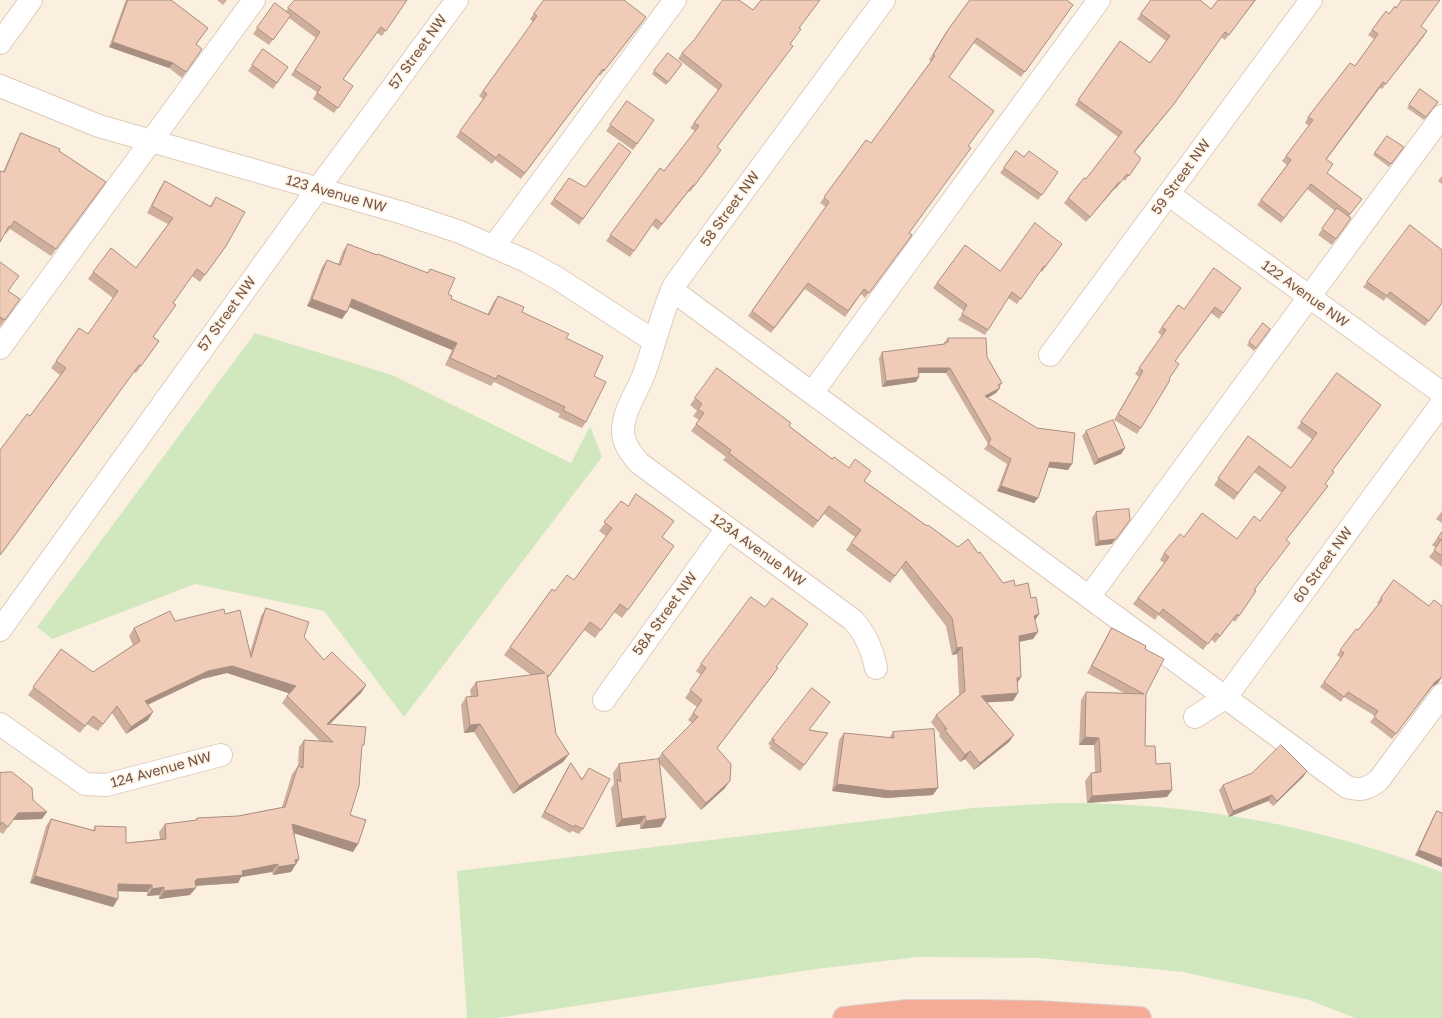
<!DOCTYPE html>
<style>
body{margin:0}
canvas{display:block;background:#fbf0e0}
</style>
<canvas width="1442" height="1018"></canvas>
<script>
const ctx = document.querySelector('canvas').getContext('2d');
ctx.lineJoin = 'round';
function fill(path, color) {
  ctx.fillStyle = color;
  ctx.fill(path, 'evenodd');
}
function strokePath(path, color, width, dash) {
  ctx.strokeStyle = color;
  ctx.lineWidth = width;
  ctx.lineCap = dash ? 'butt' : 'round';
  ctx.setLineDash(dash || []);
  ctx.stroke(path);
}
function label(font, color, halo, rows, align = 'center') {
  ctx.font = font + ' "Golos Text",sans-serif';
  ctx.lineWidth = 3.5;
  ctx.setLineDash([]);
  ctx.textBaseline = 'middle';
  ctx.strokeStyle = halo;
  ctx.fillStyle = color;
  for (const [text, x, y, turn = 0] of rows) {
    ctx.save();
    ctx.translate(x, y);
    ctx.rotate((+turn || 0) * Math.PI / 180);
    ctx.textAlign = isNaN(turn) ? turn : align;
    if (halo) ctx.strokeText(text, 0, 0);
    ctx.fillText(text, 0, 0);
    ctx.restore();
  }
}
fill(new Path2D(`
 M255,333L392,375L571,463L590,426L602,457L404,717L324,611L195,584L52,639L37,627Z
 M1057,803C1192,802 1316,825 1442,872V1018H1355L1309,1000L1183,972L1039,958L918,957L816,969L497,1018H467L457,871L973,808Z`), '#d1e8bf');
const minor = new Path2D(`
 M0,43L31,0
 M0,86L99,126L403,213L460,232L526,261L557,278L654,341
 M1168,194L1442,393
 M494,246L675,0
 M672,290L1347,787C1361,791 1367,789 1378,781L1442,695
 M0,348L254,0
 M1050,355L1311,0
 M812,393L1099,0
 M1089,597L1442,116
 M0,630L317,190L457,0
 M876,668C872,649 866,635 853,620L639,463C631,453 623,444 623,431C623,411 637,392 644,374C655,344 661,313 675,284L884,0
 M604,700L727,528
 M1195,717L1226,697L1442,403
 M0,724L85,784L106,785L221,755`);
const highway = new Path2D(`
 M844,1018L907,1011H978L1039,1012L1140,1018`);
strokePath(minor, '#dfcbbc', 24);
strokePath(highway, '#dad3cf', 24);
strokePath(minor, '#fff', 22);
strokePath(highway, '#f5ac97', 22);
fill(new Path2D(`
 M126,0H171L208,28L196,45L202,49L182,78L169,68L109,47L125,2Z
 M217,0H227L223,5Z
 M295,0H407L382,36L377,33L343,79L353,86L334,113L313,99L317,92L291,75L316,38L289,18L269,45L253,34L275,3L286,11Z
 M544,0L646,17L600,76L599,75L521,179L495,160L492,164L456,137L483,99L479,96L533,22L530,19Z
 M970,0L1073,5L1021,77L974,43L949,77L968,146L909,233L912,235L865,298L861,294L845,317L805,289L771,333L748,316L826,207L820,203L866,140L871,143L931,61L929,60L944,35Z
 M1151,0L1211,9L1256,0L1225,40L1221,37L1170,109L1134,153L1140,160L1125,181L1123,179L1116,189L1115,188L1086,222L1064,203L1068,198L1086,179L1118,137L1075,105L1120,41L1150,63L1166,41L1137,19Z
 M753,10L799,28L790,44L717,147L721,150L690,192L689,191L658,230L652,225L630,257L606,241L660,168L664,171L695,131L690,128L718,90L678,59L682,53Z
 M1386,11L1389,14L1421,26L1424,36L1382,89L1380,88L1327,159V173L1362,199L1349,216L1351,218L1332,245L1318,235L1335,211L1307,189L1281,223L1257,205L1287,165L1282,161L1309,126L1305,123L1308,117L1355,66L1374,39L1368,35Z
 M263,49L288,67L273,89L248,71Z
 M668,53L682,64L666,85L652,74Z
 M1420,89L1438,102L1424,120L1407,108Z
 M627,101L654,120L633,150L606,131Z
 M21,133L59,151L106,182L51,256L10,229L6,234L5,233L3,172L17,140Z
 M1387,136L1404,147L1389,167L1373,155Z
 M1016,151L1024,157L1058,172L1038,200L1000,173Z
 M631,152L579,225L550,204L569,178L585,187Z
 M1442,176V184L1438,181Z
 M165,181L210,206L216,197L226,246L200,282L192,276L173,303L153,337L159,341L136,373L134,372L0,556V450L30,416L60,375L51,368L79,328L88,334L113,298L88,279L93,272L136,268L168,224L147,213L160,188Z
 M348,244L377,255L378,254L427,273L430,269L451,299L487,315L493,303L498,296L522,312L566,338L594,376L586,422L582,428L558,417L560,414L494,382L491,386L445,365L452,350L349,307L342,319L307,306L322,267L327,260L338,264L343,251Z
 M1062,244L1042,272L1040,271L1017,304L1008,298L985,335L958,320L964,311L933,288L965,245L1000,271Z
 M0,262L8,291L20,299L0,327Z
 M1367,282L1442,303L1425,326L1386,297L1384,301L1363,287Z
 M1241,288L1219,319L1211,313L1175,361L1169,379L1141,428L1137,434L1114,420L1139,377L1135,374L1162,336L1158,332L1178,305L1184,309Z
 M1263,323L1270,329L1254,351L1247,345Z
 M948,338L987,357L1002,383L996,393L988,398L1068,470L1048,467L1038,498L1034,503L997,491L1007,464L984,449L988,444L946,373H919V377L916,382L882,387L879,358L882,352L943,344Z
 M1337,373L1332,471L1325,484L1328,486L1286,540L1255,590L1256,591L1235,622L1233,620L1215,643L1211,639L1203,650L1158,615L1155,620L1133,604L1164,563L1160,560L1164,553L1184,537L1237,539L1260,521L1282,493L1254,472L1234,500L1214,485L1248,436L1291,468L1312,439L1297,428Z
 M695,398L789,426L832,459L864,481L927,526L958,547L978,553L1003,583L1015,586L1031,598L1039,614L1035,620L1033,639L1019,642L1021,677L1017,683L1013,701L987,702L1014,735L1009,742L974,770L965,759L960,762L939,736L940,734L931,722L936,715L959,695L957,654L952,655L946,626L901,568L890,583L846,550L855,537L824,514L813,528L723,460L726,457L691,431L699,420L693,416L697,411L690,405Z
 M1086,431L1125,448L1121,454L1094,465L1082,436Z
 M621,501L662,537L674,546L622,618L614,612L595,638L584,630L548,678L556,734L569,754L563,762L513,794L474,732L464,733L461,705L466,697H471L470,690L476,682L531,675L504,655L552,589L555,591L574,580L606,536L599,531Z
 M1442,511V523L1436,519Z
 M1096,512L1112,544L1095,546L1092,518Z
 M1442,532V567L1429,557L1436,548L1432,545Z
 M1394,580L1442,677L1438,683L1432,687L1392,739L1370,722L1375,716L1344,697L1341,702L1320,687L1341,658L1337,655L1356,629L1358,630L1379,604L1377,603Z
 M266,608L304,637L324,660L366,685L361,693L329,724L361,749L350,815L358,844L353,852L294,833L299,859L291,872L273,875L272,872L241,877L238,883L195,886L190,895L159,899V895L147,896V892L118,891L113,907L30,883L46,826L51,819L93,830L95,826L126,843L160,839L159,832L165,824L195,821L197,818L238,816L282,807L292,774L298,766L299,747L304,740L320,741L282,703L289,693L227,673L202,679L148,705V720L126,734L112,713L98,731L87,724L80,733L28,695L61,649L93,672L133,645L129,636L134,628L175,621L225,614L250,652L261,616Z
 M1112,628L1145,649L1146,694L1145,746L1172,790L1167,797L1087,803L1085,781L1091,773H1095L1094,745H1079L1081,700L1086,692L1124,693L1087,673L1107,636Z
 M701,664L777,667L773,675L717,748L725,788L701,810L659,763L661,827L640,829V824L616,827L611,788L614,784L613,773L619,764L657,760L662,753L692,723L688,720L697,707L685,698L701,675L696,671Z
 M810,730L828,733L800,771L769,748L771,746L768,744L772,739Z
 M893,732L933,795L886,798L832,791L839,740L844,733L889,738Z
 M571,763L582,779L589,768L583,829L579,834L572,831L570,833L541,817L567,769Z
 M1307,771L1303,777L1273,806L1268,801L1229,817L1219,790L1223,785Z
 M0,773L33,800L42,819L13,820L3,834L0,832Z
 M1437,811L1442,813V867L1415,855L1433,817Z`), '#ceaf9e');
fill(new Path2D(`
 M646,17L642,23L600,76L604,71Z
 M1427,31L1424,36L1382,89L1386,84Z
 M1225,32L1170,109L1130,158Z
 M113,42L173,63L169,68L109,47Z
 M1119,182L1115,188L1086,222L1090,217Z
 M312,299L347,312L342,319L307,306Z
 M352,299L457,343L452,350L347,306Z
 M918,368H950L946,373H914Z
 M919,377L916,382L882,387L886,381Z
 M1000,388L996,393L982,401L985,396Z
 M1125,448L1121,454L1094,465L1098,459Z
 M1050,462L1072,464L1068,470L1046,467Z
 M1001,486L1038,498L1034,503L997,491Z
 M1130,520L1112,544L1095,546L1099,541Z
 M1039,614L1034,622V616Z
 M1038,632L1033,639L1013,643L1019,636Z
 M962,647L957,654L952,655L957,648Z
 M232,666L296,686L291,694L227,673L202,679L140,708L145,701L208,671Z
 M778,668L773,675L712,755L717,748Z
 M1021,677L1016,685L1017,678Z
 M1442,677L1438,683L1432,687L1392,739L1435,682Z
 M366,685L361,693L322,732L327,724Z
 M1018,693L1013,701L976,703L981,696Z
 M153,712L148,720L126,734L131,727Z
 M480,724L474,732L464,733L470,725Z
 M1014,735L1009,742L974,770L980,763Z
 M1085,737L1099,738L1094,745H1079Z
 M970,751L965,759L960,762L965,755Z
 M569,754L563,762L513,794L519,786Z
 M1307,771L1303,777L1273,806L1277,801Z
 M730,781L725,788L701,810L706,803Z
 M837,784L938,788L933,795L886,798L832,791Z
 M1172,790L1167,797L1087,803L1092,796Z
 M1272,795L1268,801L1229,817L1233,811Z
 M47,812L42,819L13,820L3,834L18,813Z
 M645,816L640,824L616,827L622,819Z
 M666,818L661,827L640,829L646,821Z
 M292,824L358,844L353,852L287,831Z
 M1419,850L1442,859V867L1415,855Z
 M299,859L291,872L273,875L278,867L295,860Z
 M278,864L272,872L241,877L238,883L192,886L195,881L197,879Z
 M35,876L118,899L113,907L30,883Z
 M118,884L152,885L147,892L113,891Z
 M164,887L159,895L147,896L152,889Z
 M196,888L190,895L159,899L164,891Z`), '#a88f81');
const building = new Path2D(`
 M128,0H171L208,28L196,44L202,49L186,72L173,63L113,42Z
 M295,0H407L386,31L381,27L343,79L353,86L338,108L317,93L321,87L295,70L320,32L288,8Z
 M544,0H624L646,17L604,71L603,69L525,173L499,154L496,158L460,131L487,94L483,91L537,16L534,14Z
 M723,0H739L753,10L761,0H820L799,28L801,29L790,44L793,46L717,147L721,150L694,186L693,185L662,224L656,219L634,251L610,235L660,168L664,171L699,126L694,123L722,85L682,53L694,40Z
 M970,0H1067L1073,5L1025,72L977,38L949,77L994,111L968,146L971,148L909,233L912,235L869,293L864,289L848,311L808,283L774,328L752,311L829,202L824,197L866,140L871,143L935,56L933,55L948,30Z
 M1151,0H1200L1211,9L1218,0H1255L1229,35L1225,32L1174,104L1134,152L1140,157V160L1129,176L1127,174L1120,183L1119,182L1090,217L1068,198L1084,178L1086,179L1122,132L1078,100L1120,41L1150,63L1170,36L1141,14Z
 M1402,0H1440L1421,26L1427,31L1386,84L1383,82L1326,159L1333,164L1327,173L1362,199L1350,214L1311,184L1284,218L1261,200L1291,160L1286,156L1313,120L1308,117L1350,63L1355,66L1378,34L1372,30L1386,11L1389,14L1395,6L1396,8Z
 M275,3L291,15L273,40L257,28Z
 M263,49L288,67L277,83L252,65Z
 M668,53L682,64L668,82L654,71Z
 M1420,89L1438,102L1426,117L1409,105Z
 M627,101L654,120L637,144L610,125Z
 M21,133L60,149L59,151L106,182L56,249L14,221L11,227L9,226L0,242V171L4,172Z
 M1387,136L1404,147L1391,164L1375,153Z
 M619,143L631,152L583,219L554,199L569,178L585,187Z
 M1016,151L1024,157L1029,151L1058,172L1042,195L1004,168Z
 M165,181L211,207L216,197L245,212L226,246L205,275L197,269L173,303L176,305L153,337L159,341L141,366L139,365L1,554H0V450L27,414L30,416L66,368L56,361L79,328L88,334L118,291L93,272L111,248L136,268L173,218L152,206Z
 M1337,208L1351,218L1336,239L1322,229Z
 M1035,223L1062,244L1045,267L1044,266L1021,299L1012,292L988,330L962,314L967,305L937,283L965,245L1000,271Z
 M1410,225L1442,250V303L1429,321L1390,292L1387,296L1367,282Z
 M348,244L377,255L378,254L428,273L430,269L455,278L448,294L452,296L451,299L489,315L498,296L524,307L522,312L569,334L566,338L603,356L594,376L606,382L586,422L563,410L565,407L498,375L496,379L450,358L457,343L352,299L347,312L312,299L327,260L340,265Z
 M0,262L19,276L8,291L20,299L5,320L0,317Z
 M1214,268L1241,288L1223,313L1215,307L1175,361L1179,364L1169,379L1170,380L1141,428L1118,414L1143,371L1139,368L1166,330L1162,327L1178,305L1184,309Z
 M1263,323L1270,329L1256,348L1249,342Z
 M948,338H986L987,357L1002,383L998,385L1000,388L985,396L1037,428L1075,433L1072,464L1050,462L1038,498L1001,486L1011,459L988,444L991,439L950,368H918L919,377L886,381L882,352L945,344V342H948Z
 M717,368L791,423L789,426L832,459L834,457L849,468L855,459L871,471L864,481L927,526L928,525L958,547L968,539L978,553L980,552L1003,583L1014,580L1015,586L1028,583L1031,598L1036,597L1039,614L1034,616L1038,632L1019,636L1021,677L1017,678L1018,693L981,696L1014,735L980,763L970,751L965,755L944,729H947L936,715L965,691L962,647L957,648L952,618L906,561L895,576L851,543L861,530L829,506L818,521L729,453L731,450L696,424L704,413L698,409L702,404L695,398Z
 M1337,373L1381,405L1332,471L1334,472L1325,484L1328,486L1286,540L1290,543L1254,590L1256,591L1239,616L1237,614L1220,636L1216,633L1208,644L1163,609L1159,614L1138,598L1169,557L1164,553L1180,534L1184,537L1202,513L1237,539L1254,516L1260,521L1286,487L1259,466L1238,493L1218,478L1248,436L1291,468L1317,433L1301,422Z
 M1113,420L1125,448L1098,459L1086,431Z
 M636,494L674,521L662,537L674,546L628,610L620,604L601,630L590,622L549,676L547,675L556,734L569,754L519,786L480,724L470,725L466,697L478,696L476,682L545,673L510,647L552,589L555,591L567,575L574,580L612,528L604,522L621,501L628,506Z
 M1129,509L1130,520L1116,539L1099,541L1096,512Z
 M1442,532V556L1434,550L1441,540L1438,538Z
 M1394,580L1429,606L1434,600L1442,606V677L1435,682L1396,734L1374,717L1378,711L1348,692L1344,697L1324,682L1344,653L1340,650L1356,629L1358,630L1382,600L1381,598Z
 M751,597L765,607L772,598L808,624L776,667L778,668L717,748L731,764L730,781L706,803L662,753L698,717L693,713L702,700L690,690L706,668L701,664Z
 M266,608L309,622L304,637L324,660L332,652L366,685L327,724L366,727L364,745H362L359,786L350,815L366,820L358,844L292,824L299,859L295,860L296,864L278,867V864L242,871L243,875L197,879L195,881L196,888L164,891V887L152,889V885L118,884V899L35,876L51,819L95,831V826L126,827V843L166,839L165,824L197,820V818L238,816L285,807L298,766L303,768L304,740L333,742L287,696L296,686L232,666L208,671L145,701L153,712L131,727L117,706L103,724L93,716L85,726L33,687L61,649L93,672L140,641L134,628L170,611L175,621L224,609L225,614L240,610L251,657Z
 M1112,628L1146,646L1145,649L1164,659L1146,694L1145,746H1155L1156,764L1170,763L1172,790L1092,796L1091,773L1101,772L1099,738L1085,737L1086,692L1144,694L1092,666Z
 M812,688L830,702L809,730L828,733L804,765L773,742L775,740L772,739Z
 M934,729L938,788L891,791L837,784L844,733L894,738L893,732Z
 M1281,745L1307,771L1277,801L1272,795L1233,811L1223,785L1252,773Z
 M659,759L666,818L646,821L645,816L622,819L617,779L621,782L619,764Z
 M571,763L582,780L589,768L610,779L583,829L575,825L574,827L545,812Z
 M12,772L32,788L33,800L47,812L18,813L8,827L2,822L0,825V773Z
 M1437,811L1442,813V859L1419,850Z`);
fill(building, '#f0ccb8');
strokePath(building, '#a88f81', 1);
label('14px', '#715548', '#fff4e5', [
 ["57 Street NW",418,52,-54],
 ["59 Street NW",1181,177,-54],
 ["123 Avenue NW",336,194,16],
 ["58 Street NW",730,209,-54],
 ["122 Avenue NW",1305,294,36],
 ["57 Street NW",227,314,-54],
 ["123A Avenue NW",758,550,36],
 ["60 Street NW",1323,565,-54],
 ["58A Street NW",665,614,-54],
 ["124 Avenue NW",161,770,-15]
]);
</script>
